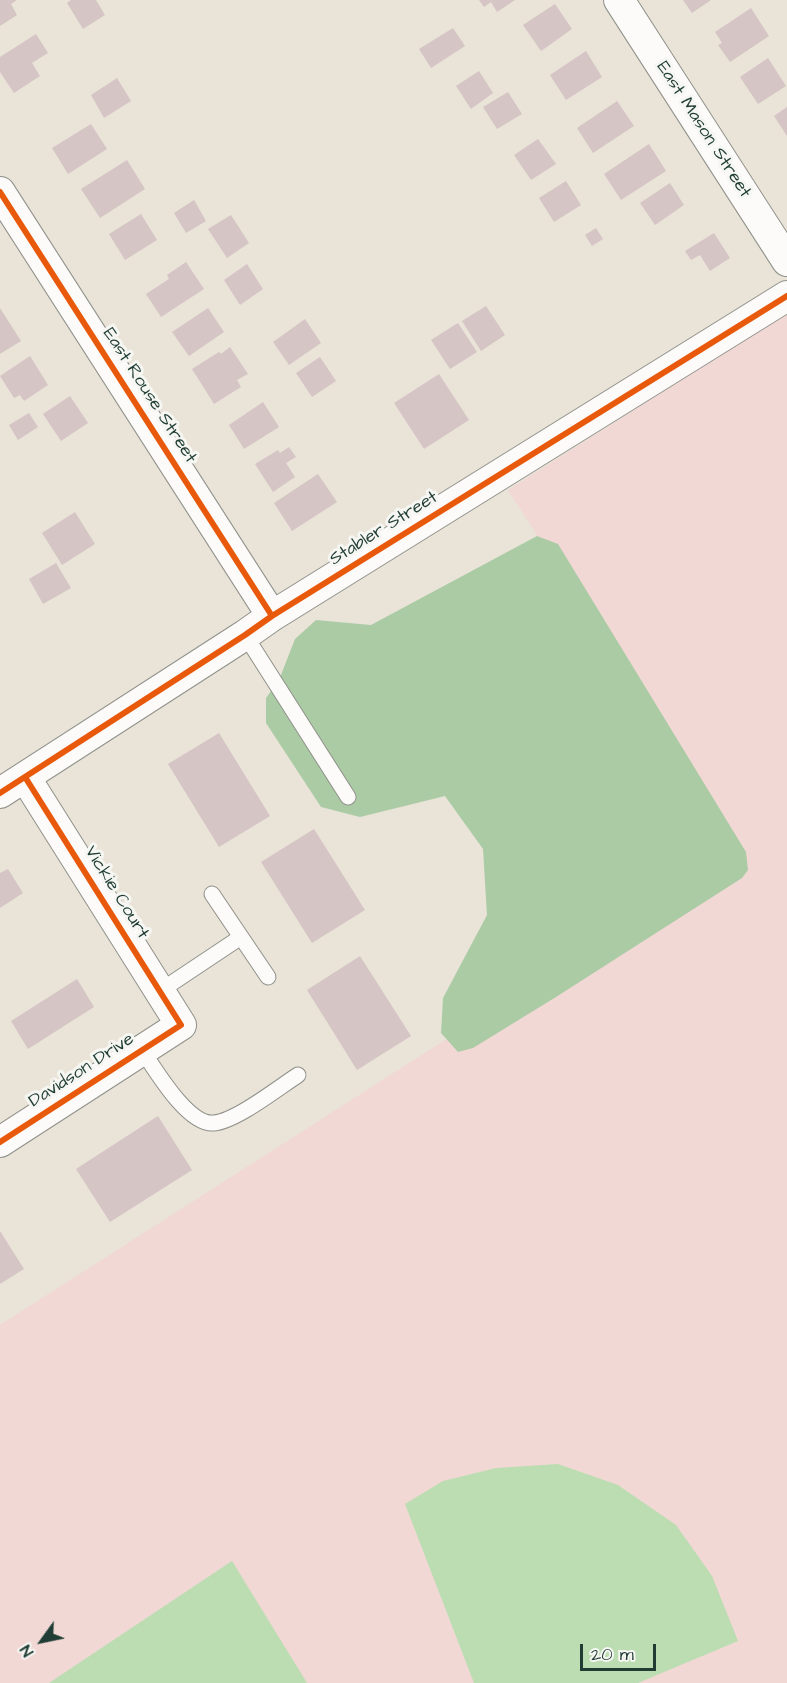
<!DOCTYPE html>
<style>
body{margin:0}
#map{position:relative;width:787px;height:1683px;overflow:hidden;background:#e9e3d8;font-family:"Architects Daughter",sans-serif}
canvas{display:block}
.north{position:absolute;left:12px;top:1611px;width:60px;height:60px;-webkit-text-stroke:4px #f6f6f2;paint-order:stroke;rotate:237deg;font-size:16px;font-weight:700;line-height:24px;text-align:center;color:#1f3d34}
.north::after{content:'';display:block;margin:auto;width:21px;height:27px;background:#1f3d34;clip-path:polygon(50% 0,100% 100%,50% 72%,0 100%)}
.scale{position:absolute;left:580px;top:1644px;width:76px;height:27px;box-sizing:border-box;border:3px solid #1f3d34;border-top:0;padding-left:8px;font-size:18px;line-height:21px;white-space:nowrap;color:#1f3d34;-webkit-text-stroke:4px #f6f6f2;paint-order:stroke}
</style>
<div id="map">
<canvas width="787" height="1683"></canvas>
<div class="north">N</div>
<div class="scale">20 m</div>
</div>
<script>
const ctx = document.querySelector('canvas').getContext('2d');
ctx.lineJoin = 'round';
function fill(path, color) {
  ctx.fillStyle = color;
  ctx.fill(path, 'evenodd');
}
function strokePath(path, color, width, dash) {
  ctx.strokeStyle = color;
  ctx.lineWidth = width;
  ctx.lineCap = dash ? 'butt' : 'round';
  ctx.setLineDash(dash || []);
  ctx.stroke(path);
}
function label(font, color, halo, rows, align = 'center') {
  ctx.font = font + ' "Architects Daughter",sans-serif';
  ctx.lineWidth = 6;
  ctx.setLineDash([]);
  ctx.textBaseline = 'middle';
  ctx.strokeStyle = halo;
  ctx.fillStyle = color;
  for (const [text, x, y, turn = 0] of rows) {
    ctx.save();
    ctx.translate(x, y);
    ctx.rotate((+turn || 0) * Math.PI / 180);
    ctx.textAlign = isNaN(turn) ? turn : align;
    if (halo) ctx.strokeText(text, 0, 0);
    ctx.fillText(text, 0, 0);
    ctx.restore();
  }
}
fill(new Path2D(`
 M787,313V1683H0V1325L740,851L508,490Z`), '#f1d8d5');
fill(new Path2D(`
 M558,1464L618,1485L676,1525L712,1576L738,1641L638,1683H474L405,1504L443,1481L496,1468Z
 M232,1561L307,1683H49Z`), '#bbddb1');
fill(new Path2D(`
 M537,536L558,544L746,852L748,870L742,878L556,997L473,1048L458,1052L441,1033L443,998L487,915L483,849L445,796L360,817L321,807L266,723V698L279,680L295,639L316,620L371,625Z`), '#abcba5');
fill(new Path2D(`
 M0,0H17L11,4L17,15L0,26Z
 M71,0H96L105,15L83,29L67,3Z
 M479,0H515L497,12L491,2L484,7Z
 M683,0H711L692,13Z
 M555,4L572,29L541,51L523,25Z
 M751,8L769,36L730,62L718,45L722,43L715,32Z
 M453,28L465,46L431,68L419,49Z
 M36,34L48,53L32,63L40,76L14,93L0,72V57Z
 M586,51L602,77L566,100L550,75Z
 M768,58L786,86L758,104L740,77Z
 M479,71L493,93L471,109L456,86Z
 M117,78L131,101L104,118L91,95Z
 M508,92L522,114L497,129L483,107Z
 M617,101L634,126L593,153L577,128Z
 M787,107V136L774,116Z
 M91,124L107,149L68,174L52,148Z
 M538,139L556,164L531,180L514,155Z
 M649,144L666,171L621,200L604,174Z
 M127,160L145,189L100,218L81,189Z
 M566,181L581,205L554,222L539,198Z
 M670,183L684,205L655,225L640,203Z
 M194,200L206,221L186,233L174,213Z
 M141,214L157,240L125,260L109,234Z
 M231,215L249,243L227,258L208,229Z
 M596,228L603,239L592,246L585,235Z
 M714,233L730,258L710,271L700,255L691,260L685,251Z
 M186,262L204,289L161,317L146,294L169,279L167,275Z
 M247,264L263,289L240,305L224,280Z
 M486,306L505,335L481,351L462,321Z
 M0,308L21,341L0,354Z
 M208,308L224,332L189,356L172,332Z
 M305,319L321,343L289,365L273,342Z
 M458,323L477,352L450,369L431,340Z
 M230,347L248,374L237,380L241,387L214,404L192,369L219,352L221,354Z
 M30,356L48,385L24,401L20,395L14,398L0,376Z
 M320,357L336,381L312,397L296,373Z
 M439,374L469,420L424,449L394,403Z
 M70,396L88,423L61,441L43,414Z
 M263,402L279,427L244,449L229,425Z
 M29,413L38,427L18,440L9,425Z
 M289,447L296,457L286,463L295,477L273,492L255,464L278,450L280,453Z
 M318,474L337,502L292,531L274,503Z
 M75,512L95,544L62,565L42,533Z
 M56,563L71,588L43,604L29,579Z
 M219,733L270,816L219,847L168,764Z
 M314,829L365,910L312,943L261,862Z
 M8,869L23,893L0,908V873Z
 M360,956L411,1036L357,1070L307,990Z
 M77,979L94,1007L28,1049L11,1021Z
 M158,1116L192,1170L110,1222L76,1169Z
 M0,1231L24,1269L0,1284Z`), '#d6c5c5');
const service = new Path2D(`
 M245,635L348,797
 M241,937L268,977
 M160,991L241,937L212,894
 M142,1050C155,1069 188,1126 214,1123C236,1121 278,1088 298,1075`);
const minor = new Path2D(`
 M619,0L787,261
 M0,192L272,616
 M0,793L245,635L272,616L787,296
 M0,1142L181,1025L25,777`);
strokePath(service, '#8f918a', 17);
strokePath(minor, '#8f918a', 32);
strokePath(service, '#fcfbf9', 15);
strokePath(minor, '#fcfbf9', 30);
strokePath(new Path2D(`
 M0,192L272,616
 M0,793L245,635L272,616L787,296
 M0,1142L181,1025L25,777`), '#e8590c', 6);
label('18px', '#1f3d34', '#f6f6f2', [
 ["East Mason Street",703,130,57],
 ["East Rouse Street",149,396,57],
 ["Stabler Street",384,529,-32],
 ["Vickie Court",116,893,58],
 ["Davidson Drive",82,1071,-33]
]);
</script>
